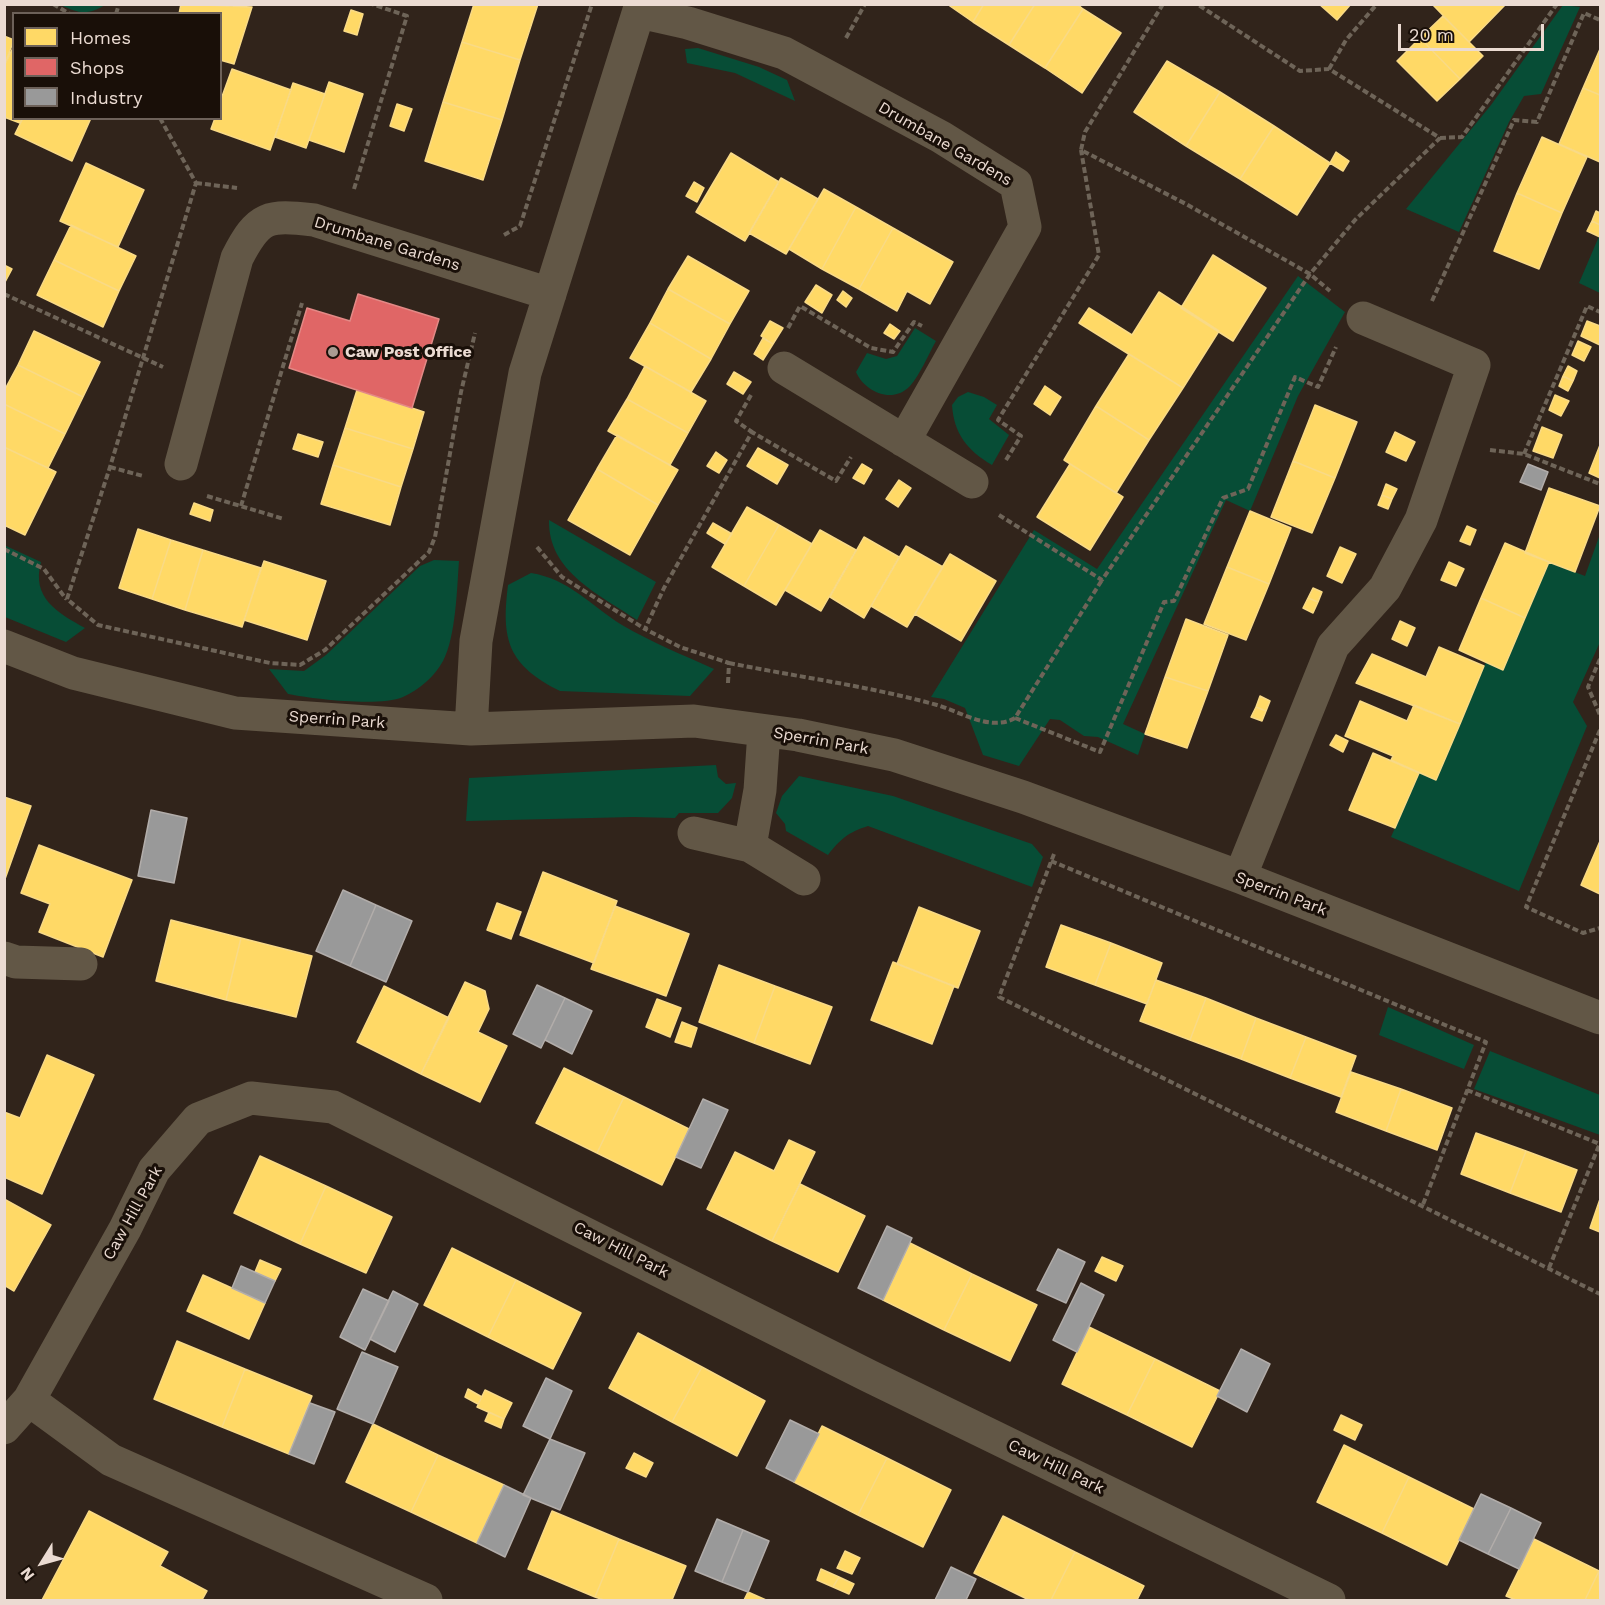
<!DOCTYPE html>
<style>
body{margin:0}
#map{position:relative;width:1605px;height:1605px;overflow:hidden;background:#31241b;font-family:"Work Sans",sans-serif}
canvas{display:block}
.frame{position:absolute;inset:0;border:6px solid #ebdbd2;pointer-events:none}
.legend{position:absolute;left:12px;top:12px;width:210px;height:108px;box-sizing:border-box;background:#190f08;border:2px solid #6d6159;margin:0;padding:8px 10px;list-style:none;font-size:18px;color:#ebdbd2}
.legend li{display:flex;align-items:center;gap:12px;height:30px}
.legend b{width:30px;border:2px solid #6d6159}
.north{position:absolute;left:12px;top:1533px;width:60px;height:60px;-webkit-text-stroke:4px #190f08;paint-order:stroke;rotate:233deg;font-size:16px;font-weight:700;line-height:24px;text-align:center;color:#ebdbd2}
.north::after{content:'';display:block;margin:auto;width:21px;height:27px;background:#ebdbd2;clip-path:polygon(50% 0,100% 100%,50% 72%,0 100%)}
.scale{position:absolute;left:1398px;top:24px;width:146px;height:27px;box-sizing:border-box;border:3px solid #ebdbd2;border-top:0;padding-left:8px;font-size:18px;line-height:21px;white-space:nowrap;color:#ebdbd2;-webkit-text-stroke:4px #190f08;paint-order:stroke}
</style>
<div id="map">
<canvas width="1605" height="1605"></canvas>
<div class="frame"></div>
<ul class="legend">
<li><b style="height:16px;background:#ffd966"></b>Homes</li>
<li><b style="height:16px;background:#e06666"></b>Shops</li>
<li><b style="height:16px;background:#999"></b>Industry</li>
</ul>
<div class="north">N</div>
<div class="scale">20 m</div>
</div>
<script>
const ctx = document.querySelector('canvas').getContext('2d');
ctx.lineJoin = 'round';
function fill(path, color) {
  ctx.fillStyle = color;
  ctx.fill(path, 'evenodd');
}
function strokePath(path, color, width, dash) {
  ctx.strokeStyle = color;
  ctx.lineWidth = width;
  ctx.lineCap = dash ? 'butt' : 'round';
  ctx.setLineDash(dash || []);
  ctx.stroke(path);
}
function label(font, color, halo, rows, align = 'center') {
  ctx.font = font + ' "Work Sans",sans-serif';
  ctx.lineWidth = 6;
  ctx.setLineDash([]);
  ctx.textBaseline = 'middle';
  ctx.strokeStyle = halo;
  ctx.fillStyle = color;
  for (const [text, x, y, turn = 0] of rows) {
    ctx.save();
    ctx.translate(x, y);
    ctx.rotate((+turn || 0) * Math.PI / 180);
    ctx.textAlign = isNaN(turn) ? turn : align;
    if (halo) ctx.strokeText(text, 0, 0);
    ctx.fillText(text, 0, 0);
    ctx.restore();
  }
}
fill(new Path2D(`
 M61,5H105C88,15 79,14 61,5Z
 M1563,5L1580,7L1541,94L1524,96L1509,122L1459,232L1406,209L1491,105Z
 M698,48L759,67L787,80L795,101L735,73L687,63L685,49Z
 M1600,234V293L1579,283Z
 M1298,276L1345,312L1298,396L1250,511L1226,500L1123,724L1145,734L1138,755L1098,737L1084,736L1060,720L1050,719L1019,766L983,755L965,708L944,699L931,697L1034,530L1097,569Z
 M915,328L936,341C928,355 920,375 910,386C892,405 864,391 856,372L867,353L886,359L897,356Z
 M968,392L984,397L997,405L989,419L1009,435L992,465C967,450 954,434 952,405L958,397Z
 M549,520L656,582L637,620C599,594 548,572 549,520Z
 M1600,534V642L1573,702L1587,726L1519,891L1391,837L1419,773L1436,779L1486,662L1503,669L1549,562L1585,576Z
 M4,545L41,562C31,598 58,613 85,628L66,642L5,617Z
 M434,560L459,561C457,588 456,637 443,661C435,676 419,690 403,697C380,707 313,699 288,694L269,669L304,671L326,655L420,566Z
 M531,573C569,579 590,605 622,625C651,642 683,655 714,669L690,696L560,691C508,665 501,640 508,585Z
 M716,765L718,777L726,784L736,783L732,798L718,813H679L675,818L633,817L466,821L469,778Z
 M799,776L893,796L1032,844L1043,857L1032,887L868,826C849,832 840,839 828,855L786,831L785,824L776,813L782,796Z
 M1388,1007L1474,1045L1464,1069L1379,1035Z
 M1490,1051L1600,1095V1135L1474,1089Z`), '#074d36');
const homes = new Path2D(`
 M181,4L252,7L234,64L220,60V14H179Z
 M474,4H538L520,60L462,42Z
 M947,4H984L973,22Z
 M984,4H1035L1009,45L973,22Z
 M1035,4H1077L1083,9L1045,68L1009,45Z
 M1319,4H1351L1337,20Z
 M1432,4H1506L1469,42Z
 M1083,9L1121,33L1082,93L1045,68Z
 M351,10L363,14L357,35L344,31Z
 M1443,16L1483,56L1460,79L1420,38Z
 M4,36L14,40L4,66Z
 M1420,38L1460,79L1437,101L1397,61Z
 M462,42L520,60L502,120L443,102Z
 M14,46V118H23L20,123L4,117V66Z
 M1600,49V95L1583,88Z
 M1167,61L1220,92L1186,146L1134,112Z
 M232,69L291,90L270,150L211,129L215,118H220V102Z
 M329,82L363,94L344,152L309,140Z
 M293,83L325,94L306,148L275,137Z
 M1583,88L1600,95V162L1559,144Z
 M1220,92L1274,126L1240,179L1186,146Z
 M443,102L502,120L483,180L425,161Z
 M397,104L412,109L404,131L390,126Z
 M23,118H91L72,161L15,134Z
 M1274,126L1330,163L1297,215L1240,179Z
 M1542,137L1587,157L1562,213L1517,193Z
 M1336,152L1349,161L1343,171L1330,163Z
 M731,153L779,182L745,241L696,212Z
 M86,163L144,190L118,247L60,221Z
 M781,178L818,199L786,254L749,233Z
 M694,182L704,188L697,202L686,196Z
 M824,189L856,207L822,269L789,249Z
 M1517,193L1562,213L1539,269L1494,251Z
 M856,207L893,228L859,289L822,269Z
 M1596,211L1600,213V225L1592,221Z
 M1592,221L1600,225V237L1587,231Z
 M71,225L136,256L119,291L54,260Z
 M893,228L953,262L930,304L907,291L897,311L859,289Z
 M1213,255L1266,288L1233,341L1181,308Z
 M688,256L749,291L730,324L668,289Z
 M54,260L119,291L103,327L37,295Z
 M4,265L12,269L4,284Z
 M816,285L832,295L822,313L805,302Z
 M668,289L730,324L711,359L650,323Z
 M843,291L852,298L846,307L837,300Z
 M1159,292L1219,331L1183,388L1079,323L1089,308L1132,335Z
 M770,321L783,328L773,344L761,336Z
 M1587,321L1600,326V345L1581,336Z
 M650,323L711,359L691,392L630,358Z
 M890,324L900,331L894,339L884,333Z
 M34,331L100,362L83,397L18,365Z
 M763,338L773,344L763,360L754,354Z
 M1578,341L1591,347L1584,361L1572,355Z
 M1129,354L1183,388L1149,440L1096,406Z
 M18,365L83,397L65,434L4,404V391Z
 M645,366L706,401L688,433L627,399Z
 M1568,366L1577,371L1573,381L1563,376Z
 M734,372L751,382L743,394L727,384Z
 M1563,376L1573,381L1568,391L1559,386Z
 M1045,386L1061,397L1050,415L1034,404Z
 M357,390L424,412L413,449L345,428Z
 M1555,395L1569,401L1561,416L1549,410Z
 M627,399L688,433L670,465L608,431Z
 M4,404L65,434L48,468L4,447Z
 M1315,405L1357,422L1335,478L1293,461Z
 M1096,406L1149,440L1116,493L1064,460Z
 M1542,427L1562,435L1553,458L1533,451Z
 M345,428L413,449L401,487L333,465Z
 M1395,432L1415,442L1406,461L1386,452Z
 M298,434L323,442L318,457L293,449Z
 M617,435L678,470L658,505L597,469Z
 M1600,445V478L1589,473Z
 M4,447L56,472L25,535L4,525Z
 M758,448L788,465L777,484L747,466Z
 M716,452L727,460L719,473L707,466Z
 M1293,461L1335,478L1312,533L1271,517Z
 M862,464L872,470L864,484L853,478Z
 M1070,464L1123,497L1090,550L1037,517Z
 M333,465L401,487L390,525L321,504Z
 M597,469L658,505L630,555L568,520Z
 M899,480L911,488L898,507L886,499Z
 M1386,484L1397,489L1392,499L1382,495Z
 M1549,488L1600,506L1575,572L1525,553Z
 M1382,495L1392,499L1388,509L1378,505Z
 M194,503L213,510L210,521L190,514Z
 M747,507L779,525L744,586L712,567Z
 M1250,511L1291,528L1269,584L1227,567Z
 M713,523L732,534L725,544L707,533Z
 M779,525L812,544L776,605L744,586Z
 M1467,526L1476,530L1470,545L1460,541Z
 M138,529L171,540L152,599L119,588Z
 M820,530L856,550L821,611L785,590Z
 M864,537L899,557L864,618L830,597Z
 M171,540L203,550L185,610L152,599Z
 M1505,543L1549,562L1525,618L1481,598Z
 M906,546L943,567L907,627L871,606Z
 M1340,547L1356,554L1342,583L1327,576Z
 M203,550L261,568L242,627L185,610Z
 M950,554L996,581L961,641L915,614Z
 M264,561L326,581L307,640L244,620Z
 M1449,562L1464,569L1456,586L1441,580Z
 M1227,567L1269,584L1246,640L1204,624Z
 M1313,588L1322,592L1318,602L1308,598Z
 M1308,598L1318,602L1313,613L1303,608Z
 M1481,598L1525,618L1503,670L1459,650Z
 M1186,619L1228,635L1208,691L1165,677Z
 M1400,621L1415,628L1407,646L1392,639Z
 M1439,647L1484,666L1460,724L1356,683L1372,654L1426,677Z
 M1165,677L1208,691L1187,748L1145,734Z
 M1260,696L1270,701L1266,711L1256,707Z
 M1360,701L1407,721L1414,705L1460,724L1436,780L1391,760L1393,756L1345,736Z
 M1256,707L1266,711L1262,721L1251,717Z
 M1336,735L1348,741L1343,752L1330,745Z
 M1373,753L1419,773L1395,828L1349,810Z
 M4,797L31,806L5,879H4Z
 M1600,841V894L1581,885Z
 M39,845L132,880L103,957L39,932L50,904L21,893Z
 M543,872L617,901L594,963L520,935Z
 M497,903L521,912L511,939L487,930Z
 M615,906L689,934L666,996L591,969Z
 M919,907L980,931L958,988L897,964Z
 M171,920L241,938L226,1000L156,981Z
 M1061,925L1111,943L1095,985L1046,967Z
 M241,938L312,956L296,1017L226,1000Z
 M1111,943L1162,963L1147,1004L1095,985Z
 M893,962L954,986L932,1044L871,1020Z
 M719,965L775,986L754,1043L699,1022Z
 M1156,980L1206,998L1190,1040L1140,1021Z
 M465,982L485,991L489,1009L478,1032L507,1046L480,1102L421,1074Z
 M384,986L449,1018L421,1074L357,1042Z
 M775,986L832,1007L810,1064L754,1043Z
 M1206,998L1256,1018L1241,1059L1190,1040Z
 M657,999L681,1008L670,1037L646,1027Z
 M1256,1018L1306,1037L1290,1078L1241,1059Z
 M682,1022L697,1028L691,1047L675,1042Z
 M1306,1037L1356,1056L1341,1097L1290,1078Z
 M47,1055L94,1075L42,1194L4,1177V1112L20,1118Z
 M564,1068L624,1097L597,1153L536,1123Z
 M1351,1072L1401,1089L1386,1131L1336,1112Z
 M1401,1089L1452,1108L1437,1150L1386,1131Z
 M624,1097L689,1129L662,1185L597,1153Z
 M1476,1133L1526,1151L1510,1193L1461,1174Z
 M789,1140L815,1152L772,1241L707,1209L735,1152L774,1171Z
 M1526,1151L1577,1170L1561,1212L1510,1193Z
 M260,1156L326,1186L300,1244L234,1213Z
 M800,1184L865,1216L838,1272L772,1241Z
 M326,1186L392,1217L366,1273L300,1244Z
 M4,1199L51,1225L14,1291L4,1285Z
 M1600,1199V1232L1590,1228Z
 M910,1243L972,1274L944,1330L883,1300Z
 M452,1248L516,1280L488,1337L424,1305Z
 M1102,1257L1123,1266L1116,1281L1095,1271Z
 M260,1260L281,1269L275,1281L255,1272Z
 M972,1274L1037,1305L1010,1361L944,1330Z
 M203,1275L265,1303L249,1339L187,1311Z
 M516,1280L581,1313L553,1369L488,1337Z
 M1089,1327L1155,1359L1127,1415L1062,1384Z
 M638,1333L702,1367L672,1422L609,1388Z
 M177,1341L245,1369L222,1427L154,1399Z
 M1155,1359L1220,1391L1192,1447L1127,1415Z
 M702,1367L765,1401L737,1456L672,1422Z
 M245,1369L312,1396L289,1454L222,1427Z
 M468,1389L482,1397L478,1404L465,1397Z
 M485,1390L512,1403L504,1419L477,1407Z
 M489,1412L504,1419L501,1428L485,1421Z
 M1341,1415L1362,1425L1355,1440L1334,1430Z
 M373,1424L438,1455L411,1512L346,1482Z
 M822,1426L887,1458L858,1515L794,1482Z
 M1344,1445L1409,1477L1382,1533L1317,1502Z
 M634,1453L653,1463L646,1477L626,1468Z
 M438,1455L504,1485L477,1543L411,1512Z
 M887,1458L951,1490L923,1547L858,1515Z
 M1409,1477L1474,1509L1447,1565L1382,1533Z
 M89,1511L168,1552L160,1566L207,1591L202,1600H42Z
 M552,1511L619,1539L595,1597L528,1569Z
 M1003,1516L1075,1552L1051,1600H1029L974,1573Z
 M619,1539L686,1566L672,1600H604L595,1597Z
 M1534,1539L1599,1571L1585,1600H1516L1506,1596Z
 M845,1551L860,1558L852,1574L837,1568Z
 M1075,1552L1144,1586L1137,1600H1051Z
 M821,1569L839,1577L833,1587L817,1580Z
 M1599,1571L1600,1600H1585Z
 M839,1577L854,1584L849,1594L833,1587Z
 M748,1592L766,1600H744Z`);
fill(homes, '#ffd966');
strokePath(homes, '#f9da86', 1.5);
const shops = new Path2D(`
 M358,294L439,319L412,408L289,368L307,308L350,321Z`);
fill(shops, '#e06666');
strokePath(shops, '#e38986', 1.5);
const industry = new Path2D(`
 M1528,464L1548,472L1541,490L1520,482Z
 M151,810L187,818L174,883L138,876Z
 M343,890L376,905L350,966L316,951Z
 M376,905L412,921L386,982L350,966Z
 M537,985L565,998L541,1048L513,1034Z
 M565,998L592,1011L572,1054L545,1040Z
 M703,1099L728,1110L701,1168L676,1157Z
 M887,1226L912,1238L883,1300L858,1288Z
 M1058,1249L1085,1262L1066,1303L1037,1290Z
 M241,1266L275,1281L265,1303L232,1288Z
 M1081,1283L1104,1295L1077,1352L1053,1340Z
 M363,1289L389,1301L365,1350L340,1337Z
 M393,1291L418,1304L395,1352L370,1339Z
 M1241,1349L1270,1364L1247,1412L1217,1396Z
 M362,1352L398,1367L373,1424L337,1409Z
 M546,1378L572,1391L550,1439L523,1426Z
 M310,1403L335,1412L314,1464L289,1454Z
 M790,1420L819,1434L794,1482L766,1468Z
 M550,1439L585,1453L560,1510L523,1495Z
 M504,1485L531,1498L505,1557L477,1543Z
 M1481,1494L1511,1508L1488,1554L1459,1540Z
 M1511,1508L1541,1523L1519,1569L1488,1554Z
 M717,1519L743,1530L722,1582L695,1571Z
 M743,1530L769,1541L748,1592L722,1582Z
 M951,1567L976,1579L966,1600H935Z`);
fill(industry, '#999');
strokePath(industry, '#b2adaa', 1.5);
strokePath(new Path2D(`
 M53,4L70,14
 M1163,4L1085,132L1081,150L1186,204L1310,274L1330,291
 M116,14L119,4
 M846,38L865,4
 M1329,69L1346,40L1377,4
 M160,118L196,183L110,467L67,599L98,625L270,663L300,665L325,650L429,552L435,537L461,392L475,333
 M1440,138L1462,137L1557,4
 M196,183L237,188
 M354,189L407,16L372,4
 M504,235L520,226L592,4
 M4,294L163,367
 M1432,301L1514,120L1537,122L1584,13L1600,20
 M788,328L800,306L871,348L893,352L914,322L922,326
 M751,395L736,421L752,432
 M1490,450L1524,454L1600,484
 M1524,454L1587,306L1600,312
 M1006,460L1021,436L998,420L1099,255L1081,150
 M110,467L143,476
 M207,496L284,519
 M241,506L302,303
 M999,515L1102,580L1310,274L1355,220L1440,138L1329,69L1300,71L1197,4
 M537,547L562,577L645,629
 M4,549L44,569L66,599
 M1600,659L1588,687L1600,715
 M729,663C798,677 869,686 937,705C961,712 991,732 1015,718L1102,580
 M728,683L729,663L680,647L645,629L664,588L752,432L836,481L851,457
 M1015,718L1100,752L1164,602L1174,601L1223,498L1248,489L1295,377L1318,387L1336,347
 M1600,730L1526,907L1583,933L1600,928
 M1054,854L999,997L1600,1294
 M1051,861L1486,1042L1422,1207
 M1467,1090L1600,1144
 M1549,1268L1600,1143`), '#6e6458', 4, [6, 3]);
strokePath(new Path2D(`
 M639,12L688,23L784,53L941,137L1016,184L1025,227L904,441
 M784,368L972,482
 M181,464L237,258C259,215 268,215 314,220L550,294
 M4,646L73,673L235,713L471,729L694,721L798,735L894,755L1023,797L1240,877L1600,1018
 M471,729L476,641L525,373L641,4
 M764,731L760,790L750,846L804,879
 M694,833L750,846
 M1240,877L1333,646L1385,588L1421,520L1474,365L1363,318
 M4,958L16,962L81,964
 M29,1400L111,1460L426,1600
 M4,1428L29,1400L125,1229L154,1170L198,1119L251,1098L333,1107L869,1376L1329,1600`), '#625746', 33);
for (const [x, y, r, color] of [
 [333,352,6,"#aa9b92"]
]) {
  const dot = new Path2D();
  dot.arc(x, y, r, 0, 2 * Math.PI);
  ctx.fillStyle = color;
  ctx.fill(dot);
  strokePath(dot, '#190f08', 2);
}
label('16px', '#ebdbd2', '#190f08', [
 ["Drumbane Gardens",945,144,30],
 ["Drumbane Gardens",387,244,17],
 ["Sperrin Park",337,720,4],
 ["Sperrin Park",821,741,10],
 ["Sperrin Park",1281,894,21],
 ["Caw Hill Park",133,1213,-61],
 ["Caw Hill Park",621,1250,27],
 ["Caw Hill Park",1056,1467,26]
]);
label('bold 16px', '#ebdbd2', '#190f08', [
 ["Caw Post Office",345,352]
], 'left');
</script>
